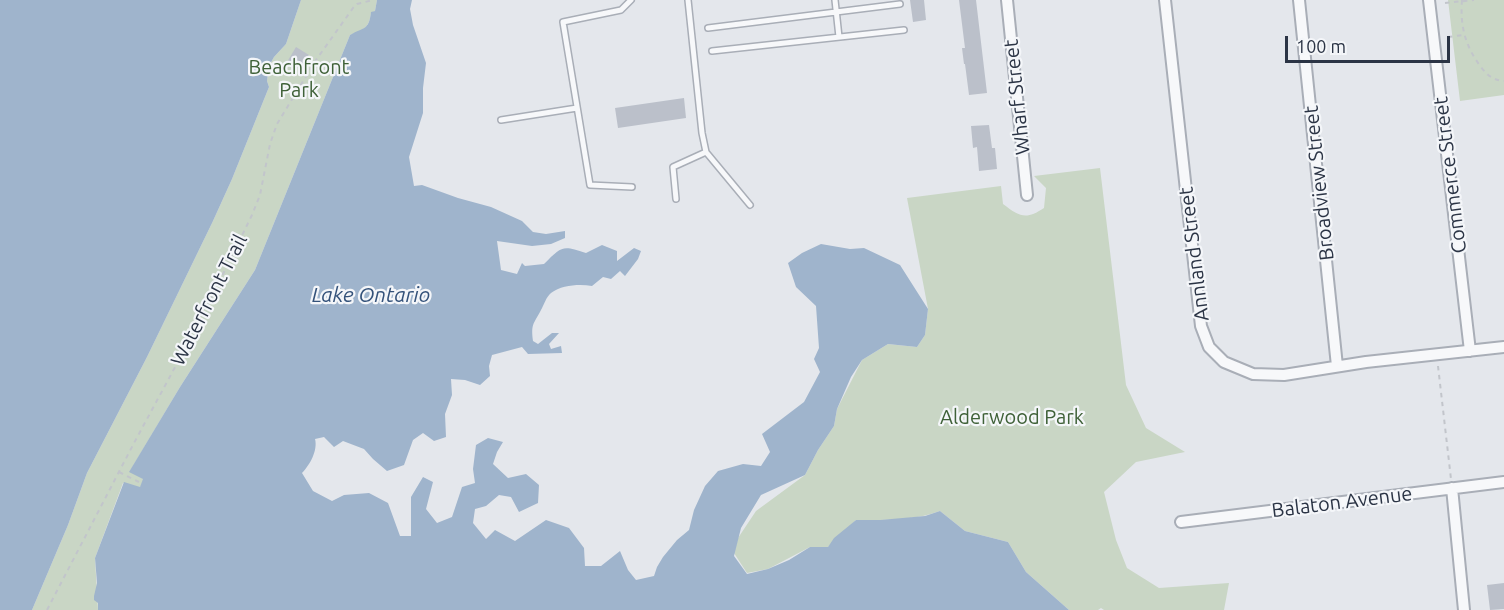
<!DOCTYPE html>
<style>
body{margin:0}
#map{position:relative;width:1504px;height:610px;overflow:hidden;background:#e4e7ec;font-family:Ubuntu,sans-serif}
canvas{display:block}
.scale{position:absolute;left:1285px;top:36px;width:165px;height:27px;box-sizing:border-box;border:3px solid #2b3445;border-top:0;padding-left:8px;font-size:18px;line-height:21px;white-space:nowrap;color:#2b3445;-webkit-text-stroke:4px #f4f6f9;paint-order:stroke}
</style>
<div id="map">
<canvas width="1504" height="610"></canvas>
<div class="scale">100 m</div>
</div>
<script>
const ctx = document.querySelector('canvas').getContext('2d');
ctx.lineJoin = 'round';
function fill(path, color) {
  ctx.fillStyle = color;
  ctx.fill(path, 'evenodd');
}
function strokePath(path, color, width, dash) {
  ctx.strokeStyle = color;
  ctx.lineWidth = width;
  ctx.lineCap = dash ? 'butt' : 'round';
  ctx.setLineDash(dash || []);
  ctx.stroke(path);
}
function label(font, color, halo, rows, align = 'center') {
  ctx.font = font + ' Ubuntu,sans-serif';
  ctx.lineWidth = 4.5;
  ctx.setLineDash([]);
  ctx.textBaseline = 'middle';
  ctx.strokeStyle = halo;
  ctx.fillStyle = color;
  for (const [text, x, y, turn = 0] of rows) {
    ctx.save();
    ctx.translate(x, y);
    ctx.rotate((+turn || 0) * Math.PI / 180);
    ctx.textAlign = isNaN(turn) ? turn : align;
    if (halo) ctx.strokeText(text, 0, 0);
    ctx.fillText(text, 0, 0);
    ctx.restore();
  }
}
fill(new Path2D(`
 M301,0H377L375,11L371,13C369,28 364,30 350,35L255,270L180,387L130,471L144,479L140,488L123,483L95,558L98,610H32L68,525L87,473L147,357L213,221L232,179L269,87L267,81L269,66L274,57L286,44Z
 M1448,0H1504V95L1460,101Z
 M1100,168L1126,385L1146,428L1185,452L1136,462L1104,492L1116,540L1127,568L1159,588L1229,583L1224,610H1104L1101,608L1098,610H1069L1026,572L1008,542L965,531L940,511C913,521 884,520 856,520L828,547H810L768,569L747,573L734,553L738,538L756,511L805,475L818,450L834,426L837,409L862,360L888,344L917,347L925,335L928,309L907,198L1001,186L1003,204C1020,217 1026,220 1044,208L1046,188L1034,176Z`), '#c9d6c5');
fill(new Path2D(`
 M0,0H301L286,44L274,57L269,66L267,81L269,87L232,179L213,221L147,357L87,473L68,525L32,610H0Z
 M377,0H412L410,9L413,25L426,63L423,88V113L409,157L414,186L422,185L458,198L491,207L522,221L533,232L546,234L565,231V238L551,244L532,246L497,241L501,270L517,274L522,263L525,266L544,264C562,246 562,245 586,253L602,245L617,251V261L634,248L641,251L638,259L625,276L620,271L611,279L603,277L592,286C579,284 562,285 551,293C546,297 544,305 541,310C533,325 531,324 533,341L538,344L552,333H559L549,344L551,349L561,346L562,353L528,354L522,347L492,355L489,366L490,376L480,385L465,380L451,379L452,395L445,414L446,437L434,441L423,433L413,440L404,465L387,471L373,459L364,449L343,441L334,447L324,437L315,439C318,450 310,465 302,473L313,491L332,501L344,495L369,493L388,503L400,536H411V497L423,477L433,482L426,509L437,523L452,517L462,487L475,483L473,469L476,445L488,438L503,442L497,452L493,464L508,478L526,474L539,485L538,503L519,512L511,497L499,495L486,506L475,509L473,523L486,539L495,530L515,541L546,520L569,528L584,548L585,566H601L620,551L628,570L636,580L654,576L657,567L663,557L677,540L689,530L694,510L705,486L718,471L743,464L761,466L770,452L762,434L804,402L820,372L814,359L819,348L816,306L796,287L788,263L802,253L821,244L850,249L864,248L900,265L928,309L925,335L917,347L888,344L862,360L851,377L837,409L834,426L818,450L805,475L761,495L741,528L734,556L747,574L768,569L789,560L810,547H828L834,538L856,520H880L925,516L940,511L965,531L1008,542L1026,572L1069,610H98V603L94,600V596L97,583L95,558L124,482L140,487L143,479L129,472L180,387L255,270L350,35C363,27 369,31 371,12L375,11Z`), '#9fb4cc');
fill(new Path2D(`
 M910,0H924L926,20L913,22Z
 M959,0H976L987,93L969,95L965,64H964L962,48H965Z
 M296,47L309,55L300,69L287,62Z
 M684,98L686,118L618,128L615,108Z
 M989,125L992,148H995L997,169L979,171L977,147L973,148L971,126Z
 M1504,583V609L1490,610L1487,585Z`), '#bbc0ca');
const lane = new Path2D(`
 M631,0L621,10L563,22L590,185L632,187
 M688,0L702,133L706,152L750,205
 M835,0L839,37
 M708,28L900,4
 M712,51L904,30
 M501,120L577,108
 M676,199L673,167L706,152`);
const street = new Path2D(`
 M1007,0L1027,195
 M1165,0L1201,326L1209,347L1224,362L1253,374L1284,375L1366,362L1504,347
 M1299,0L1337,366
 M1429,0L1470,351
 M1452,488L1464,610
 M1181,522L1504,482`);
strokePath(lane, '#a9aeb7', 8);
strokePath(street, '#a9aeb7', 14);
strokePath(new Path2D(`
 M1462,0C1460,26 1465,46 1481,67C1488,76 1493,80 1504,81
 M1445,3L1474,0
 M1448,37L1463,35
 M1438,366L1451,479
 M119,472L139,482
 M47,610L134,443L200,321L252,215L260,195L270,144L277,124L316,60L353,8L357,4L373,0`), '#c2c5cb', 2, [4.5, 4.5]);
strokePath(lane, '#f7f8fa', 5);
strokePath(street, '#f7f8fa', 10);
label('20px', '#3f6138', '#f4f6f9', [
 ["Beachfront",299,67],
 ["Park",299,90],
 ["Alderwood Park",1012,417]
]);
label('20px', '#2b3445', '#f4f6f9', [
 ["Wharf Street",1017,97,-96],
 ["Commerce Street",1450,175,-97],
 ["Broadview Street",1319,183,-96],
 ["Annland Street",1194,254,-97],
 ["Waterfront Trail",209,300,-63],
 ["Balaton Avenue",1342,502,-7]
]);
label('italic 21px', '#34527a', '#f4f6f9', [
 ["Lake Ontario",371,295]
]);
</script>
